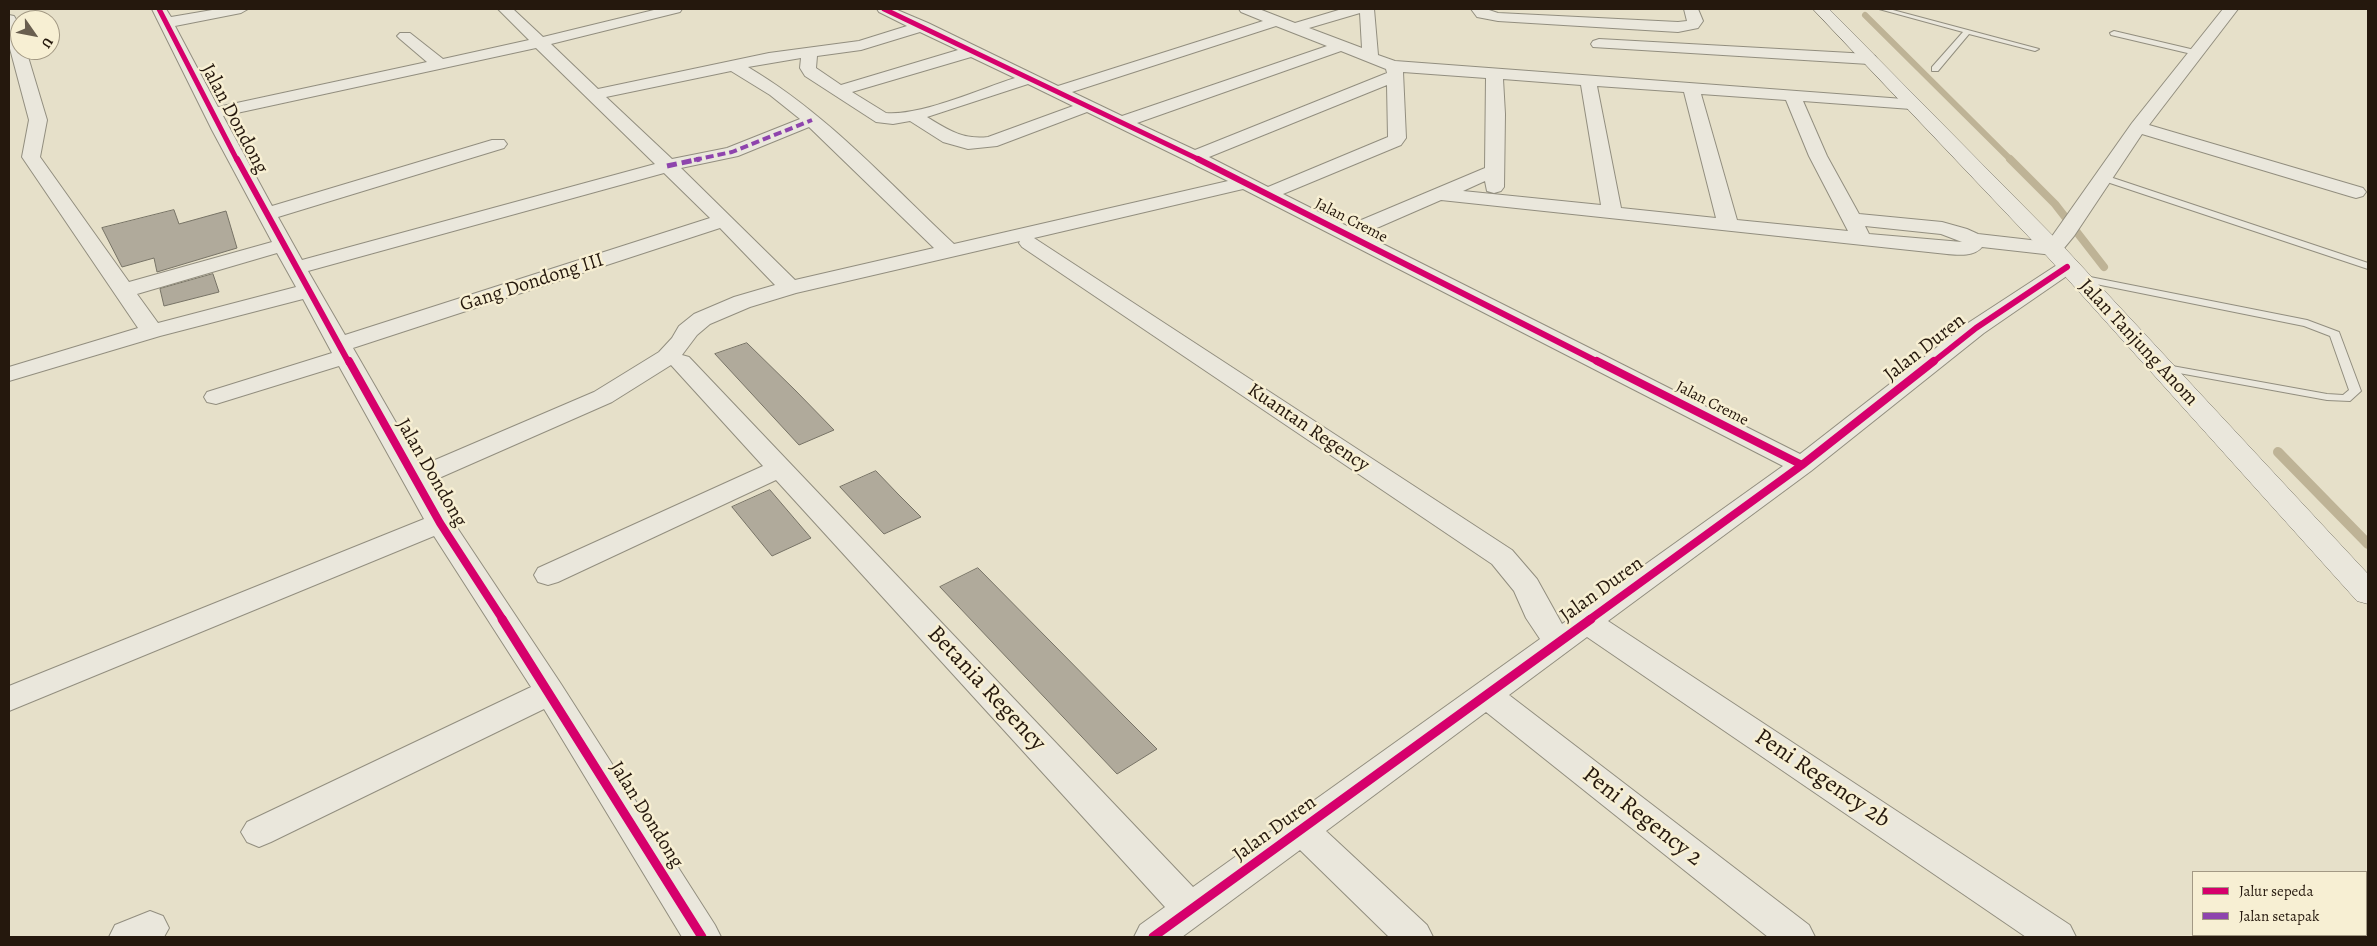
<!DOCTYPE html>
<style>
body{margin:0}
#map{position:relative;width:2377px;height:946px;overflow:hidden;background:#e6e0c9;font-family:Alegreya,serif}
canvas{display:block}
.frame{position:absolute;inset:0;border:10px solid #25180d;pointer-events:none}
.legend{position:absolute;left:2192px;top:871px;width:175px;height:65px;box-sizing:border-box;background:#f7efd3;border:1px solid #a39984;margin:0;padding:6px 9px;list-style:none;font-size:15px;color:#25180d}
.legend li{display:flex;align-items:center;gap:10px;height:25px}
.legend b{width:25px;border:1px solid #a39984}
.north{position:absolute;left:10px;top:10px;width:50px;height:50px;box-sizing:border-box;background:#f7efd3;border:1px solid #a39984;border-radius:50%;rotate:123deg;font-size:14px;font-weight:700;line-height:20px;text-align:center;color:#25180d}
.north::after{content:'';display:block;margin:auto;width:18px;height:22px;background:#695e4f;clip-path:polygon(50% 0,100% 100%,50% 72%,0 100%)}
</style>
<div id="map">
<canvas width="2377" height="946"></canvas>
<div class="frame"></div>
<ul class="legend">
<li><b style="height:6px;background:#d6006c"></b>Jalur sepeda</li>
<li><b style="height:6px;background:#8e44ad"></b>Jalan setapak</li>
</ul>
<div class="north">U</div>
</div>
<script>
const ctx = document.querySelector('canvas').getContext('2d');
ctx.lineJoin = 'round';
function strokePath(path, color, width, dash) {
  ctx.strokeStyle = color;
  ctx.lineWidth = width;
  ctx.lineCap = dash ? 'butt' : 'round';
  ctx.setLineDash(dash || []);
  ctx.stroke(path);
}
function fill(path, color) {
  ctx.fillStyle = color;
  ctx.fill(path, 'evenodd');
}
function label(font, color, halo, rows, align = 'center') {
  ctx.font = font + ' Alegreya,serif';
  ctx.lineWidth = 5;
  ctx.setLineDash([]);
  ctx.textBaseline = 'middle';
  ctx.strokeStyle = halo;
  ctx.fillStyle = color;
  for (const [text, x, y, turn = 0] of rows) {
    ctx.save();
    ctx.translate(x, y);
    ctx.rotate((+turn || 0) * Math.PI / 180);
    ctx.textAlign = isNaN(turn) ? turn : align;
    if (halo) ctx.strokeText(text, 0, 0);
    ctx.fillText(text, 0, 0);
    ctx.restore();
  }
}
strokePath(new Path2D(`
 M1865,15L2011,160`), '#beb396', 6);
strokePath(new Path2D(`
 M2010,159L2055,204L2104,267`), '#beb396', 8);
strokePath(new Path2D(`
 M2278,452L2368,544`), '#beb396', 10);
const building = new Path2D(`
 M174,210L179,224L226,211L237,248L157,272L154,258L122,267L102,228Z
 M213,274L219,292L164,306L160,289Z
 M747,343L796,391L834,430L799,445L715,354Z
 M876,471L898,494L921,517L884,534L840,487Z
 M770,490L811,538L772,556L732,507Z
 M978,568L1123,715L1157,749L1117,774L940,587Z`);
fill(building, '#b0aa9b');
strokePath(building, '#777366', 1);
const lane = new Path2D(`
 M1879,9H1889L2039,49L2035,51L1969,34L1938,71H1932V67L1963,32Z
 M2114,31L2199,51L2200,53L2196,55L2111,35L2110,33Z
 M2104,175L2368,263V269L2101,180L2099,178Z
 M2080,275L2307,320L2339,332L2361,391L2350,401L2327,400L2157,369L2155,367L2157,365L2161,364L2327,394L2343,395L2349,390L2330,336L2304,326L2076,280V276Z`);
const street = new Path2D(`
 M152,9H166L171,17L218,9H248L241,13L175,26L218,107L427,62L400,39L397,36L400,33H410L443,59L529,40L498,9H513L543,37L658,9H682L680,12L551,44L598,89L769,53L859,41L907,26L879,12L877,9H895L928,23L1058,86L1263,21L1241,12L1239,9H1259L1295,23L1342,9H1374L1378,55L1395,61L1917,100L1920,104L1917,108L1911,109L1803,101L1827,156L1859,214L1942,222L1967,229L1978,234L2048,242L2132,123L2223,9H2238L2149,125L2363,188L2366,192L2363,196L2356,198L2349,196L2142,134L2074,236L2060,253L2053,255L1982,247C1974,257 1958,255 1947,254L1441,200L1363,234L1800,454L1968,323L2060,263L2067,261L2074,263L2078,267L2074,271L1984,333L1811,471L1608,621L2070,925L2076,937H2026L1587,637L1509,695L1809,925L1815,937H1768L1486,712L1326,831L1427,925L1433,937H1389L1300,850L1182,937H1134L1140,925L1165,907L776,480L558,582L548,585L538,582L534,575L538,568L763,466L671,365L612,402L430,482L452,520L561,684L715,925L721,937H682L544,709L271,842L259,847L247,842L241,832L247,822L531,687L434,536L9,711V686L424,519L339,366L216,404L207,402L204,397L207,392L332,353L303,299L160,336L9,381V367L138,328L22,157L29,120L9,45V15L14,16C21,26 20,38 20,50H26L47,120L40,157L129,282L272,242L212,130ZM1360,13L1362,48L1309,28ZM1276,26L1327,46L1122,116L1072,92ZM920,32L958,50L841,85L816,68L817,56L861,50ZM536,48L655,164L302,260L278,217L504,148L507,144L504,140H492L272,206L223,116ZM1341,51L1386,69L1387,73L1195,150L1137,123ZM971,57L1015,78C980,89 921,116 886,113L852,92ZM801,58L800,68L805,76L876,122L893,124L910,121L943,142L968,149L997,146L1087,112L1228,181L954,244C888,182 826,113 748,67ZM731,71L770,95L800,119L727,148L672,159L606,97ZM1403,72L1486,78L1485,168L1347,226L1283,194L1401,145L1406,138ZM1503,79L1581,85L1601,205L1463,191L1485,181L1487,191L1494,193L1501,191L1504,187L1505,114ZM1028,84L1073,106L988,137C963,140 948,130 927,117ZM1387,85L1388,137L1268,187L1209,157ZM1597,86L1684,92L1716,218L1621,208ZM1701,94L1786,100L1809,156L1848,231L1737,220ZM809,127L934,248L795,280L681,168L738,156ZM664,173L710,218L345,335L308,271ZM1243,189L1783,466L1562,624L1537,579L1512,550L1034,238ZM1865,226L1941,234L1962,242L1869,234ZM720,228L775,285L734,297L694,314L679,326L672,338L659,352L594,392L421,466L353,348ZM1020,241L1019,243L1022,247L1492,564L1514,591L1526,618L1540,639L1193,887L689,357L682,355L697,335L710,324L750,307L796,293ZM277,253L296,287L158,323L137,294Z
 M1471,9H1486L1498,13L1678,22L1687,21L1684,9H1698L1703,21L1698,28L1678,32L1498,21L1477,17Z
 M1599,39L1869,54L1875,56L1877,59L1875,62L1869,64L1593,47L1591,44L1593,41Z
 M150,911L163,916L169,928L164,937H109L115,925Z`);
const secondary = new Path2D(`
 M1813,9H1829L2061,244L2368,574V604L2357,601L2045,254Z`);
strokePath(lane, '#928e7f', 2);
strokePath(street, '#928e7f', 2);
strokePath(secondary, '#777366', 1);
fill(lane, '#eae7dc');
fill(street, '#eae7dc');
fill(secondary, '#eae7dc');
strokePath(new Path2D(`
 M694,160L732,152L812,120`), '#8e44ad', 4, [8, 4]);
strokePath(new Path2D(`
 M667,166L700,159`), '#8e44ad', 5, [10, 5]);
strokePath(new Path2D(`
 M159,9L237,160
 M884,9L1200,160`), '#d6006c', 5);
strokePath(new Path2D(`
 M237,159L349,363
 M1198,159L1600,363
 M1932,363L1976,328L2067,267`), '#d6006c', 6);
strokePath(new Path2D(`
 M349,361L440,523L503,620
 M1597,361L1802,465
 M1589,620L1802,465L1934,361`), '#d6006c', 8);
strokePath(new Path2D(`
 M502,619L702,937
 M1153,937L1591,619`), '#d6006c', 9);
label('16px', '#25180d', '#f7efd3', [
 ["Jalan Creme",1351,221,27],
 ["Jalan Creme",1712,404,27]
]);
label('20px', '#25180d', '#f7efd3', [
 ["Jalan Dondong",234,119,62],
 ["Gang Dondong III",532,283,-18],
 ["Jalan Tanjung Anom",2138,343,47],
 ["Jalan Duren",1925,348,-38],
 ["Kuantan Regency",1308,428,34],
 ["Jalan Dondong",431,473,60],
 ["Jalan Duren",1602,590,-36],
 ["Jalan Dondong",646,815,58],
 ["Jalan Duren",1275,829,-36]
]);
label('24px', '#25180d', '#f7efd3', [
 ["Betania Regency",986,689,47],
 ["Peni Regency 2b",1822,779,34],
 ["Peni Regency 2",1642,817,38]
]);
</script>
